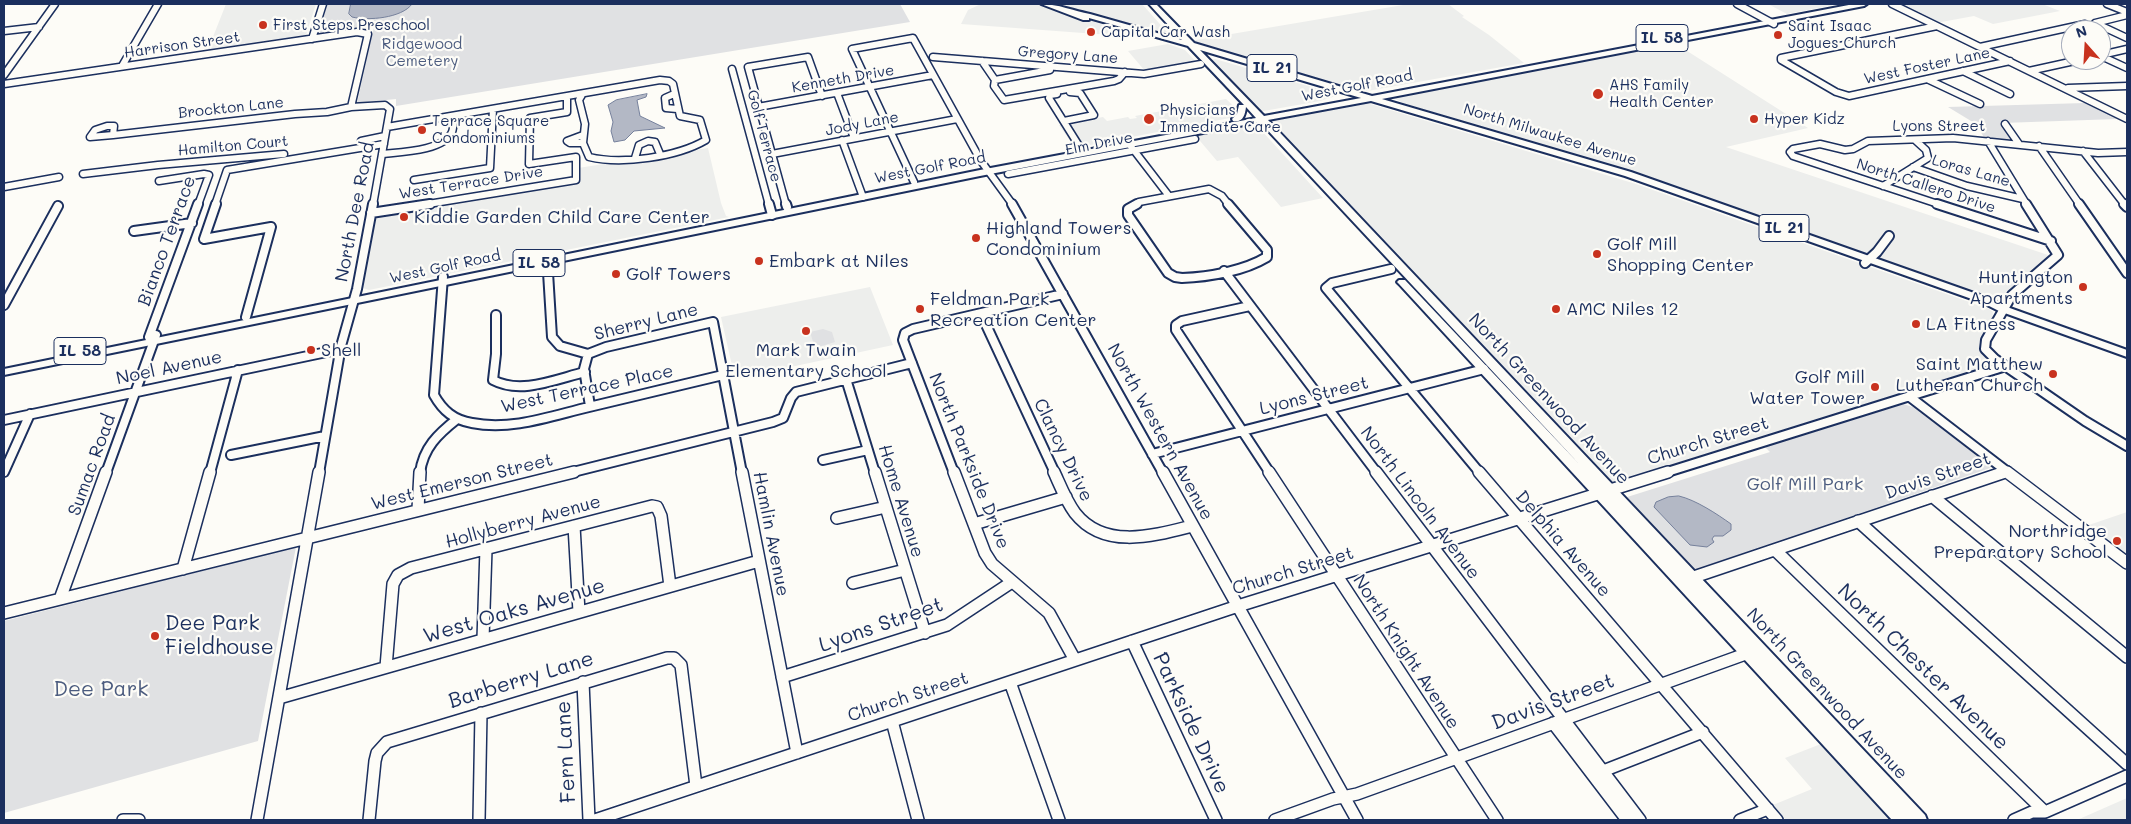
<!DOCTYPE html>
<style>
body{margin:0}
#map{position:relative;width:2131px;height:824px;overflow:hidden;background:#fdfcf7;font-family:Mali,sans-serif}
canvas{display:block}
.frame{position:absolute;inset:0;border:5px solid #1b2f5e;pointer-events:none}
.north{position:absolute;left:2061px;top:20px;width:50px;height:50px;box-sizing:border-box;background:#fdfcf7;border:1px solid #a3aaba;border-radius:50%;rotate:341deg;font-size:14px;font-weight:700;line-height:20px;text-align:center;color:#1b2f5e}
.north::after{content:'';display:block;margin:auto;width:18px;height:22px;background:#c8321e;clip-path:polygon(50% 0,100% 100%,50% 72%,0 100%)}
</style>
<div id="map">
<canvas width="2131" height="824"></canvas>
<div class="frame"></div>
<div class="north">N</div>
</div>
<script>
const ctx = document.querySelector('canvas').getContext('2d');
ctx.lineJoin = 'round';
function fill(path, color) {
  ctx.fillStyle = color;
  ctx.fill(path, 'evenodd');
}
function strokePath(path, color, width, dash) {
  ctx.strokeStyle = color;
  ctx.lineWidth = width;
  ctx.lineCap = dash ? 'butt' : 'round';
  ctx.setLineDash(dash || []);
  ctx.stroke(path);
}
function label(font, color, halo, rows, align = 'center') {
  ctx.font = font + ' Mali,sans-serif';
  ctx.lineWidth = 4.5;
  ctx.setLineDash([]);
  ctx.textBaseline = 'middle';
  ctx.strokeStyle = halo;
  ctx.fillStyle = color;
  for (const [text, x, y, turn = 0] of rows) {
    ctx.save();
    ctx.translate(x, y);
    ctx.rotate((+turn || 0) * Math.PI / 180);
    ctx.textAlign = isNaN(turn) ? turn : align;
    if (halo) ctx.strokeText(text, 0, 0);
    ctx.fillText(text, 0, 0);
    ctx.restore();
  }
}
fill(new Path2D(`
 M226,4H316L305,38L207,52Z
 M981,4H1037L1133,34L1124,36L961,24L968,10Z
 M1052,4H1142L1167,32L1161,34Z
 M1409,4H1448L1464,16L1462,17L1489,35L1524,63L1362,92L1190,41Z
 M1768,4H1839L1787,14Z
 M1896,4H2042L2060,11L1993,24L1974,16L1936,23Z
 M1673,42L1808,128L1726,147L2051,256L2001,300L1992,302L1683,189L1403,103L1394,98L1400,95Z
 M1168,44L1185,50L1197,63L1145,71L1128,51Z
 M1215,59L1329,92L1336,96L1320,101L1258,112L1209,60Z
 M1226,99L1240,112L1235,117L1075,148L1059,125L1103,117L1107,121L1128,117L1130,119L1137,118L1135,116Z
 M1367,103L1636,184L1989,309L1993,312L1992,318L1979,343L1980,349L1994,362V365L1674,467L1616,483L1609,482L1270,123L1276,119L1356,104Z
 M1244,125H1251L1261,130L1323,198L1281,207L1238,157L1217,161L1195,135Z
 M708,148L721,203L726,216L729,217L369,290L363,288L375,216L574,184L577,182L578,168Z
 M870,287L893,345L735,379L721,317Z
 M2127,512V557L2086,526Z
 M1826,742L1872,793L1897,820H1786L1773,805L1812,789L1785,758Z
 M2127,798V820H2077Z`), '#edeeec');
fill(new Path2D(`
 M327,4H900L910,22L396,106V99L357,103L374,27L319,35Z
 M2085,103L2117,119L2002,123L2014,142L1985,139L1976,124L1948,107Z
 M823,329L832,332L835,342L815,348L810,332Z
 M1903,404L1913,407L1988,464L1990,468L1695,571L1691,569L1624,498L1770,452L1765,447Z
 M296,547L258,741L4,813V621Z`), '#e0e1e3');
const water = new Path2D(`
 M351,4H412C402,18 368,21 352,17L349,14Z
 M647,94L646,97L637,100L640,116L665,128L634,131L625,140L614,142L611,131L613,122L608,105L616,100Z
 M1679,496C1696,500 1717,514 1731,524V530L1723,536H1714L1712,539L1714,542L1707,547L1690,545L1654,507L1656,502L1668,497Z`);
fill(water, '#b3b8c5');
strokePath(water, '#76819c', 1);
const minorFar2 = new Path2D(`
 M1737,4L1774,24
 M1892,4L2127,119
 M2107,4L2127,12
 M2095,23L2127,38
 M2095,23L2127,15
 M4,31L39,27
 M312,39L323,4
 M1980,47L2085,24
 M2101,55L2127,49
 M2101,56L2127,68
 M933,57L1144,74L1201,64
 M1781,58V60L1836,92L1849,96L2010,61
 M1781,58L1937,26
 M982,61L995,80L994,86L1004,100L1114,81L1119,79L1125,72
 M122,66L158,4
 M732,69L769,205
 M1963,71L2010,94
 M2029,71L2079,60
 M4,75L55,4
 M1927,79L1980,104
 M995,80L1050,70
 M4,84L357,32L368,34L351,107L385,105L390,109L373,205
 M2068,88L2127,86
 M837,93L854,138
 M674,94L665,98L666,108L677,109
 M1057,94L1050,95L1049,98L1081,149
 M758,107L933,75
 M1064,121L1094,115L1080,93L1070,92
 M2005,124L2019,144
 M107,126H114L113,135L90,137L95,130Z
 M387,127L660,80L669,81L673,84L680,116L700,120L706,140C677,157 622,165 589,157L583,143L585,124L579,100L582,95
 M113,135L295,114L327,112L351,107
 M583,135L567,141L570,143H583
 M842,140L863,197
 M1126,140L1169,196
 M361,141L385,136
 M1988,141L2027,205
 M2039,146L2080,205
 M2083,151L2125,205
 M382,154C400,152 444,151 452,132C454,127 453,121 454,116
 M772,154L957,119
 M635,158L639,145L648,141L655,142L660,154
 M1913,167L1967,186L2023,199
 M83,174L158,165L284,154
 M1008,174L1195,139
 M414,180L490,168L493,109
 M159,181L204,174L209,175L198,205
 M914,182L852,49L913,38L981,161L1013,205
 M1883,186L1928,158L1926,150L1915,140
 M4,187L59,177
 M215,205L227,170L384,144
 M422,205L576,180V157L529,164L530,118L567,112V97
 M786,205L748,67L808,57L822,96
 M1135,205L1139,202L1209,189L1222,196L1229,205
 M1941,205L1793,156L1790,152L1793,149L1820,144L1845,150L1853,149L1868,141L1953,138L2098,153L2127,152`);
const minorFar1 = new Path2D(`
 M216,204L204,239L271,227L246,317
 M769,204L772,215
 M786,204L787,207
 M1012,204L1163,473
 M1137,204L1128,209V215L1168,273L1175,277L1182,278C1209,277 1244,271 1267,257V250L1228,204
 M1937,204L2051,241
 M2026,204L2058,255L2012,295L1986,340L1985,349L1995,359L2085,421L2127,446
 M2079,204L2127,273
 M2124,204L2127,207
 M371,213L430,204
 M134,231L192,223
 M547,256L552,337L560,346L588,354
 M1865,263L1877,252L1889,236
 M1391,269L1332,283L1326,288L1480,473
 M1224,271L1377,473
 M443,277L434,395C443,411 454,420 472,423C511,431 551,416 589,407C634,396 678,386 723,375
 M4,305L58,206
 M1250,306L1182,321L1176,325V330L1270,473
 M981,314L1055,473
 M496,315V354L493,380C521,395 556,379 585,372
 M149,337L198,204
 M588,354L606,347L713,322L742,473
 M588,354L584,369L590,406
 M846,379L875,473
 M1910,397L2009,473
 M4,420L341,349
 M1152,454L1484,369
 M231,455L325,436
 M823,460L868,450
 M4,472L30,414
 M106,473L156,335
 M210,473L238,370
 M319,473L341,346L357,289L373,204
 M420,473C423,448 438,434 457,419
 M569,473L773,422L783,418L791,398L796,392L912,363
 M954,473L903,340L905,333L913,329L1063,294
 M1664,473L2006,366
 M2002,473L2007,471`);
const minor = new Path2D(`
 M742,472L797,753
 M875,472L925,633
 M954,472L985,553L992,564L1049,613L1075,660
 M1054,472C1060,485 1066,501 1075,513C1104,550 1153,536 1192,526
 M1163,472L1357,820
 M1269,472L1497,820
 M1376,472L1640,820
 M1479,472L1777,820
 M2007,472L2127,563
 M1932,496L2127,657
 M418,509L420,472
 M837,518L886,507
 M1858,521L2127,764
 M974,524L1066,497
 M574,526L579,612
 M1775,550L2045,812
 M183,569L210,472
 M1688,579L2005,472
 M853,583L905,570
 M60,599L106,472
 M4,613L574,472
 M483,639L486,549
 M1132,641L1216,820
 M386,667L393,584L398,575L411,568L652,506L657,507L661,516L670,586
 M782,677L947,625L1012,582
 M583,682L589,820
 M1010,682L1059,820
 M279,698L759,561
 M892,721L918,820
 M1553,723L1627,820
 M1603,771L1703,732
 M123,820H139
 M257,820L319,472
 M369,820L375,761L377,753L387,742L667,658H674L681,665L696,786
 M479,820L481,713
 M595,820L1238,606L1668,472
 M1275,820L1333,799L1357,794L1751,652
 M1740,820L1768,809
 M2014,820L2032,812H2045L2127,776`);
const major = new Path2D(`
 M1041,4C1058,4 1074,11 1090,14L1182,40L1149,4H1156L1194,43L1372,96L1854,4H1867L1864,6L1382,99L1631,172L1991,299L2007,307L2127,350V357L1999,311L1983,303L1625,176L1371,101L1268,120L1925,815L1927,820H1892L1399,284L1397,282L1399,280H1405L1581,466L1260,122L980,176L4,375V369L980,170L1256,118L1246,107C1245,115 1243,123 1233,121L1232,119L1237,114L1239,105H1244L1188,46L1089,18V20H1083ZM1200,50L1361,98L1264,116Z`);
strokePath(minorFar2, '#1b2f5e', 9);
strokePath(minorFar1, '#1b2f5e', 12);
strokePath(minor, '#1b2f5e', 14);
strokePath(major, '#1b2f5e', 4);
strokePath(minorFar2, '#fdfcf7', 6);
strokePath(minorFar1, '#fdfcf7', 8);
strokePath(minor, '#fdfcf7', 11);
fill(major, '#fdfcf7');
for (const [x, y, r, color] of [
 [263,25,5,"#c8321e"],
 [1091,32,5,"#c8321e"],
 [1778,35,5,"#c8321e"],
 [1598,94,6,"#c8321e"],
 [1149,119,6,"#c8321e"],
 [1754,119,5,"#c8321e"],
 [422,130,5,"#c8321e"],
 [404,217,5,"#c8321e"],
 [976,238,5,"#c8321e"],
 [1597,254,5,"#c8321e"],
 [759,261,5,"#c8321e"],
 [616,274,5,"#c8321e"],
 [2083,287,5,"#c8321e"],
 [920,309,5,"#c8321e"],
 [1556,309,5,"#c8321e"],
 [1916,324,5,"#c8321e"],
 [806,331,5,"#c8321e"],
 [311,350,5,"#c8321e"],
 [2053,374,5,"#c8321e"],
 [1875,387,5,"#c8321e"],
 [2117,541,5,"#c8321e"],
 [155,636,5,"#c8321e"]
]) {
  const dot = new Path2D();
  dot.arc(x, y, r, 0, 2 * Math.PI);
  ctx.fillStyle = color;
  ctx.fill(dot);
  strokePath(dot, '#fdfcf7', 2);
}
label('15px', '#1b2f5e', '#fdfcf7', [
 ["First Steps Preschool",273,25],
 ["Saint Isaac",1788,26],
 ["Jogues Church",1788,43],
 ["Capital Car Wash",1101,32],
 ["AHS Family",1609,85],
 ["Health Center",1609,102],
 ["Physicians",1160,110],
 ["Immediate Care",1160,127],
 ["Hyper Kidz",1764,119],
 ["Terrace Square",432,121],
 ["Condominiums",432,138]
], 'left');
label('15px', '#4c5c7f', '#fdfcf7', [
 ["Ridgewood",422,44],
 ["Cemetery",422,61]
]);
label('15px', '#1b2f5e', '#fdfcf7', [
 ["Harrison Street",182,45,-8],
 ["Gregory Lane",1068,55,4],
 ["West Foster Lane",1927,66,-12],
 ["Kenneth Drive",843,79,-10],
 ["West Golf Road",1357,86,-11],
 ["Brockton Lane",231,108,-6],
 ["Jody Lane",862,124,-11],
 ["Lyons Street",1939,126],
 ["North Milwaukee Avenue",1550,135,17],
 ["Golf Terrace",764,136,75],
 ["Elm Drive",1099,144,-11],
 ["Hamilton Court",233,146,-5],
 ["West Golf Road",930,168,-11],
 ["Loras Lane",1971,171,16],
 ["West Terrace Drive",471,183,-9],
 ["North Callero Drive",1926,186,18],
 ["West Golf Road",445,267,-12]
]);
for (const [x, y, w] of [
 [1662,38,52],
 [1272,68,50],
 [1784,228,50],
 [539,263,52],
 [80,351,52]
]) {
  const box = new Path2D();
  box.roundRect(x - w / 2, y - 13.5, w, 27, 4);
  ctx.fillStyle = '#fdfcf7';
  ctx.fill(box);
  strokePath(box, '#1b2f5e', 1);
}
label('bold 16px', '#1b2f5e', null, [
 ["IL 58",1662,38],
 ["IL 21",1272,68],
 ["IL 21",1784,228],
 ["IL 58",539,263],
 ["IL 58",80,351]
]);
label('18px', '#1b2f5e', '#fdfcf7', [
 ["North Dee Road",355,212,-79],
 ["Bianco Terrace",167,241,-70],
 ["Sherry Lane",646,322,-14],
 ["Noel Avenue",169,368,-12],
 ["West Terrace Place",587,389,-12],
 ["Lyons Street",1314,396,-14],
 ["North Greenwood Avenue",1549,399,47],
 ["North Western Avenue",1160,432,61],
 ["Church Street",1708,441,-17],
 ["Clancy Drive",1063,450,64],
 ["North Parkside Drive",969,461,68],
 ["Sumac Road",92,465,-70],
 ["Davis Street",1938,476,-19],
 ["West Emerson Street",462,482,-14],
 ["Home Avenue",901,501,73],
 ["North Lincoln Avenue",1420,503,53],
 ["Hollyberry Avenue",523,522,-15],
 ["Hamlin Avenue",771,534,79],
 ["Delphia Avenue",1563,544,49],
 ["Church Street",1293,571,-17],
 ["North Knight Avenue",1406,652,57],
 ["North Greenwood Avenue",1827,694,47],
 ["Church Street",908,697,-18]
]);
label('18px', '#1b2f5e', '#fdfcf7', [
 ["Kiddie Garden Child Care Center",414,217],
 ["Highland Towers",986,228],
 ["Condominium",986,249],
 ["Golf Mill",1607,244],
 ["Shopping Center",1607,265],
 ["Embark at Niles",769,261],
 ["Golf Towers",626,274],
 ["Huntington",2073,277,"right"],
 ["Apartments",2073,298,"right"],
 ["Feldman Park",930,299],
 ["Recreation Center",930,320],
 ["AMC Niles 12",1566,309],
 ["LA Fitness",1926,324],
 ["Shell",321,350],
 ["Mark Twain",806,350,"center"],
 ["Elementary School",806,371,"center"],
 ["Saint Matthew",2043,364,"right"],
 ["Lutheran Church",2043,385,"right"],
 ["Golf Mill",1865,377,"right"],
 ["Water Tower",1865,398,"right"],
 ["Northridge",2107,531,"right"],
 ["Preparatory School",2107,552,"right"]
], 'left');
label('18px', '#4c5c7f', '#fdfcf7', [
 ["Golf Mill Park",1805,484]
]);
label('21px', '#1b2f5e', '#fdfcf7', [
 ["West Oaks Avenue",514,611,-16],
 ["Lyons Street",881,625,-19],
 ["North Chester Avenue",1923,667,44],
 ["Barberry Lane",521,680,-17],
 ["Davis Street",1553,702,-20],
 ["Parkside Drive",1191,723,65],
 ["Fern Lane",566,752,-93]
]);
label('21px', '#1b2f5e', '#fdfcf7', [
 ["Dee Park",165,624],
 ["Fieldhouse",165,648]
], 'left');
label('21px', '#4c5c7f', '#fdfcf7', [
 ["Dee Park",101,690]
]);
</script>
